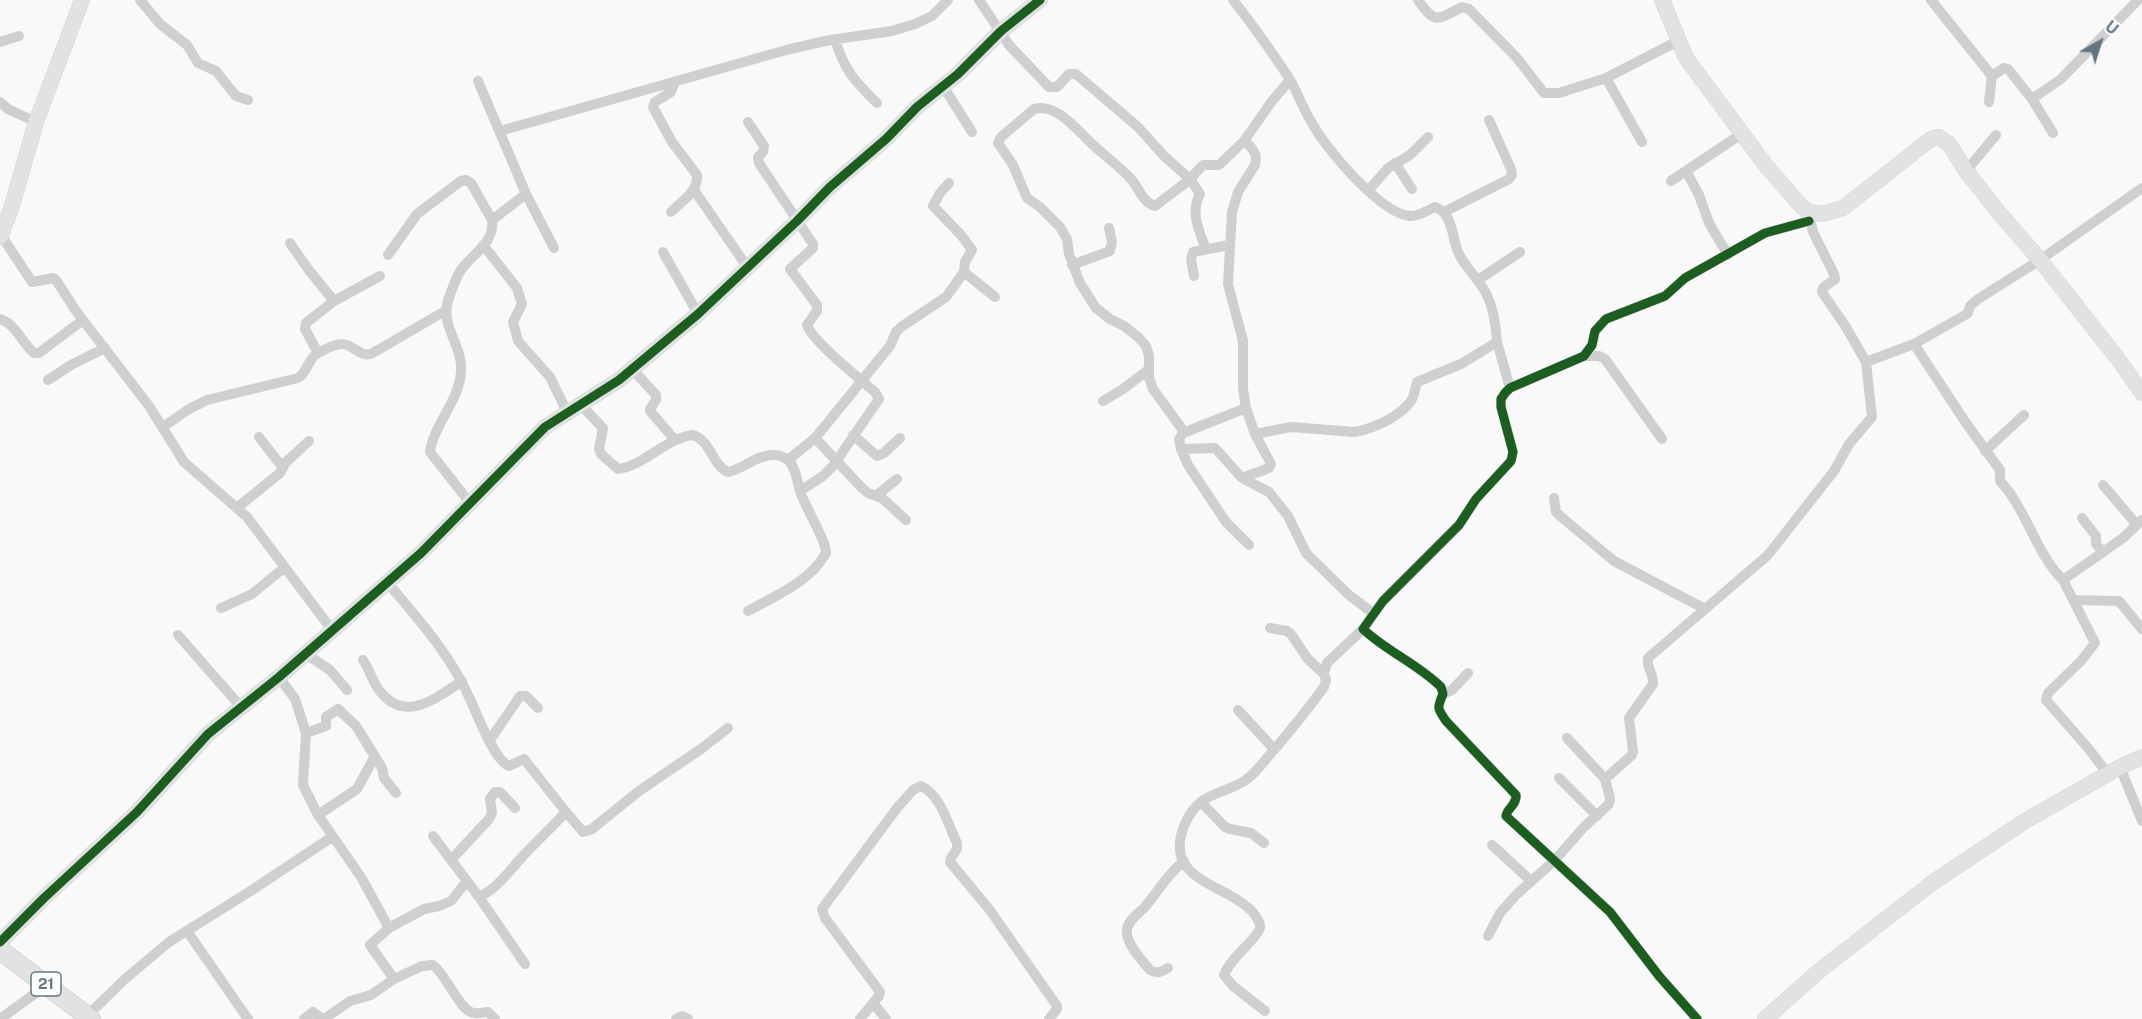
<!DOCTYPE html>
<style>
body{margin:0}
#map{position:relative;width:2142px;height:1019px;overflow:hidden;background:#f9f9f9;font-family:"Public Sans",sans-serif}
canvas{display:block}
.north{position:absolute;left:2070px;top:12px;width:60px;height:60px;-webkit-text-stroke:4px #fff;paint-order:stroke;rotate:39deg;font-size:16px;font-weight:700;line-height:24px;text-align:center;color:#657683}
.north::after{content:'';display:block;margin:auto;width:21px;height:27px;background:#657683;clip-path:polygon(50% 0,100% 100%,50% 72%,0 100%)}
</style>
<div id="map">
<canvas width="2142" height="1019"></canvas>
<div class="north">U</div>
</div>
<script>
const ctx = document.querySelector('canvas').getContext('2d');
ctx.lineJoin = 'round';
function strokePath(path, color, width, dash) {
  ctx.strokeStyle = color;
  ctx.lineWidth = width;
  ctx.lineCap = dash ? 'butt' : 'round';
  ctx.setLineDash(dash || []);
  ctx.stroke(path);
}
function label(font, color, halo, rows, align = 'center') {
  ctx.font = font + ' "Public Sans",sans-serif';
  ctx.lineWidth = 6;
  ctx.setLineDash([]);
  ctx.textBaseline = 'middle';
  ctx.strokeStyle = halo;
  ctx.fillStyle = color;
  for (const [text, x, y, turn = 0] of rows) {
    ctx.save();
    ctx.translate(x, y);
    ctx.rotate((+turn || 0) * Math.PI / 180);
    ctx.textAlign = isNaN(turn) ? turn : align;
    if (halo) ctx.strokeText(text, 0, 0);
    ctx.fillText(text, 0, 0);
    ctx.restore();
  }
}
const secondary = new Path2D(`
 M1662,0L1686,58L1767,167L1802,207L1809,212L1822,214L1843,208L1927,142L1933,138L1939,137L1949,144L1966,171L2001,215L2040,260L2118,359L2142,393
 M0,237L11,209L36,122L82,0
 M0,942L44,898L137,812L208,734L279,677L421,553L545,427L619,380L698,314L797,221L830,187L886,139L917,107L958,74L1001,31L1040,0
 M1765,1019L1819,971L1932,883L2025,821L2120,767L2142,757`);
const highway = new Path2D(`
 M0,950L91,1019`);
strokePath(secondary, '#d5d6d7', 16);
strokePath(highway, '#d5d6d6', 20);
strokePath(new Path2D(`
 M140,0L160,24L187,45L198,63L216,71L236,96L248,100
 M979,0L1009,45L1049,87H1057L1069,74H1076L1138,127L1164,156L1190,179L1200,194C1190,212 1199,231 1206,249
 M1233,0C1253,25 1271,51 1289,78C1298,93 1303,109 1312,123C1325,148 1381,214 1410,216C1418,217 1428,210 1435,207C1453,213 1452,238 1458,252C1465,268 1480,280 1487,295C1494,310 1496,326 1497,342L1461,364L1417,382C1415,388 1415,395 1411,401C1399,417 1375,428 1355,432L1291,427L1255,434
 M1418,0C1436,25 1436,20 1462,7L1469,9L1517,58L1544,93H1559L1606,78
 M1931,0L1992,76L1989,102
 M835,39C843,68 855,82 877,103
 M0,42L19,36
 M1992,76L2004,68L2008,69L2032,99L2053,133
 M1290,80L1272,101L1244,141C1253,148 1258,154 1255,165L1238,192L1232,212L1228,284L1243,341V389L1246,408L1255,434L1271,464L1269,468L1242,478L1269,492L1288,516L1306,553L1349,595L1374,614
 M943,86L972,132
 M2032,99L2061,79L2138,0
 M0,102L8,109L36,122
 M748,122L764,146L763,152L758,157L759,163L813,244V248L790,269L817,305V311L807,325C812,341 861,380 875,392L879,399L833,466L823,476L800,491
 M500,131L790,49L830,40L892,31L915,24L932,16L948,0
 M1642,142L1606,78L1678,41
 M1395,163L1412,189
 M1686,171L1699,195L1709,223L1728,255
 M1966,171L1996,135
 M1671,181L1743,133
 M694,190L748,268
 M1368,191L1388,168L1410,155L1428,137
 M526,194L554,248
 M671,212C681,202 699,191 697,175L672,142L653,107L655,102L671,92L675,82
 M1444,212L1509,179L1512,175L1511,169L1489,120
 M1,235L32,282L53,278L56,280L76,311L149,406L184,462L247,517L332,630
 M290,243L308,269L334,301
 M484,246L517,288L522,304L513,322L518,341L550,377L567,412
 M663,252L698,314
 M388,255L417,214L461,181L466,180L471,183L492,220
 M1072,265L1110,251L1112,242L1109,228
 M964,272L995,297
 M1194,276L1191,259L1193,252L1229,245
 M1478,280L1520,252
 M0,319C16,324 22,343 34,353H39L83,320
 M1497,342L1510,388
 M1914,344L1966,423L2000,470V481C2026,508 2036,554 2063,580L2123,538L2142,520
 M318,353L305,329L306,323L334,301L380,276
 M1584,356H1599L1605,359L1662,439
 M1866,362L1914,344L1965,315L1968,313L1970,306L1978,299L2040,260L2142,188
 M633,370L656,395V400L650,409V411L675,440
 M48,380L71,365L105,348
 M1103,401L1123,389L1148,370
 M580,404L603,428L599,449L601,454L618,469C644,466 664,439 693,435C711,441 712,465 728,472C744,469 757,454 775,455C779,455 785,458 788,460C797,468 797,484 801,494C806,508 827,543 826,553C810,582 775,596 748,611
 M163,427L189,409L207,400L298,378C308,372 308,358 318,353C324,350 334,344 341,344C353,343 358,357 371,354L445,311
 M1183,433L1246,408
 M853,435L877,456L884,453L900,438
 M259,437L283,468
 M815,438L862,488L868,493L882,498L906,520
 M1181,449L1188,465L1226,522L1249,545
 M1985,451L2024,415
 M788,460L815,438L825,426L890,346L896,332L901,327L946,297L964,272L965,262L972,250L961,235L933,206L940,193L949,183
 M1242,478L1215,448L1181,449L1179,439L1183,433L1182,429L1153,389L1149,378V356L1146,346L1138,337L1124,326L1110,319L1096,308L1080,283L1069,254L1067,239L1060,227L1040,207L1027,198L1013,165L998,143L1001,137L1034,109C1056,102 1078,131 1092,144C1105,156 1119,166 1131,179C1139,188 1143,203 1155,206L1188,181L1203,165H1219L1244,141
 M2103,485L2137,525
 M877,495L897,479
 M1554,498L1556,512L1559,515L1614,561L1705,609
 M470,503L430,452C433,426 460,400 461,371C463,343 437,325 450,295C453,287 456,277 461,270C472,254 495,243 492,220L526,194L478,81
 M238,507L280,473L285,463L309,441
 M2082,518L2096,536V544L2103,552
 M2063,580L2095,643L2081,661L2048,693L2046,700L2088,748L2108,774
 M387,582C418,619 450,654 470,699C477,714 494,760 509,766L524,759L566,812
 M2073,600L2119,601L2142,629
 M221,608L252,594L285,567
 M1270,628L1287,631L1291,634L1307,658L1324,674
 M178,635L241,707
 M306,654L330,670L347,690
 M363,660C370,670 372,681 379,690C404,724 435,699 462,681
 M279,677L295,699L306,733L303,785L318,815L361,877L389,928
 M1443,694L1452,690L1468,673
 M1238,710L1274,749
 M306,733L326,726V717L338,709L356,726L382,768L384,778L396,793
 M1567,738L1605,779
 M490,740L520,696H526L538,708
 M2120,767L2142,821
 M1559,778L1597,816
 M1201,802L1225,827L1230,829L1251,833L1264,843
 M318,815L357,789L375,756
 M433,836L451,860
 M1492,845L1530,880
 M467,881L451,860L489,819L492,813L490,799L495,792H500L515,808
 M479,897L525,964
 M187,931L248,1019
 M1488,936L1500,913L1517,894L1554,861L1584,827L1609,804L1610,798L1605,779L1632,755L1633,751L1629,718L1653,684C1654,674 1646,667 1648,658L1768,555L1834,471L1849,444L1872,417L1866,362L1846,327L1822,292L1823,288L1835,279L1834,274L1813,232L1809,215
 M1168,968C1161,972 1157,974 1150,970C1142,961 1125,942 1127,930C1128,920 1138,914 1144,908C1158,892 1167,874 1184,861
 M873,1003L886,1019
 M1265,1011L1233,986L1224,975C1230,958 1256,940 1260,928C1261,923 1257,919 1255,915C1230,883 1162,883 1184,826C1197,794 1216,796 1241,783C1254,776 1263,762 1273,751C1291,730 1308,709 1324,687L1326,680L1324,674L1327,663L1363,629
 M87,1016L125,979L169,942L249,892L332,837
 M0,1019L47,985
 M304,1019L313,1012L322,1019
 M324,1019L350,1001L371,995L394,979
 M495,1019L488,1012C484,1012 478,1014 474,1013C460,1012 446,974 433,965L422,966L394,979L370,945L389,928L424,909L439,906L451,901L467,881L479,897C498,888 509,871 523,856C537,841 552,827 566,812L583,832L592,829L639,791L701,749L728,728
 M676,1019L682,1016L688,1019
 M860,1019L879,996L880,992L825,918L822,909L897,808L913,790L921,786C941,795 948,825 957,843V849L951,858L950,862L989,909L1057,1006V1009L1049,1019
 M1697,1019L1659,976L1610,912L1506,816C1507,808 1517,805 1516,795L1446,721C1437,708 1437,708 1443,694L1441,687C1418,664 1386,651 1363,629L1383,601L1459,525L1476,499L1511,461L1513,452L1501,407V399L1505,393L1510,388L1584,356L1592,345L1595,331L1606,319L1665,296L1685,278L1765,233L1809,221`), '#cecfd0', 10);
strokePath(secondary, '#e1e2e2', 15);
strokePath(highway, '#e1e2e2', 18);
strokePath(new Path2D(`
 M0,942L44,898L137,812L208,734L279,677L421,553L545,427L619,380L698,314L797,221L830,187L886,139L917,107L958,74L1001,31L1040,0
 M1697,1019L1659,976L1610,912L1506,816C1507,808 1517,805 1516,795L1446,721C1437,708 1437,708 1443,694L1441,687C1418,664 1386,651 1363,629L1383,601L1459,525L1476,499L1511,461L1513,452L1501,407V399L1505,393L1510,388L1584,356L1592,345L1595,331L1606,319L1665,296L1685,278L1765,233L1809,221`), '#1b5e20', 9);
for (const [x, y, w] of [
 [46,984,30]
]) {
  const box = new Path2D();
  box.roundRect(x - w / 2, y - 12, w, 24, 4.5);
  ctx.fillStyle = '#fff';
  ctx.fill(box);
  strokePath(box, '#657683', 1.5);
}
label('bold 15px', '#657683', null, [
 ["21",46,984]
]);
</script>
